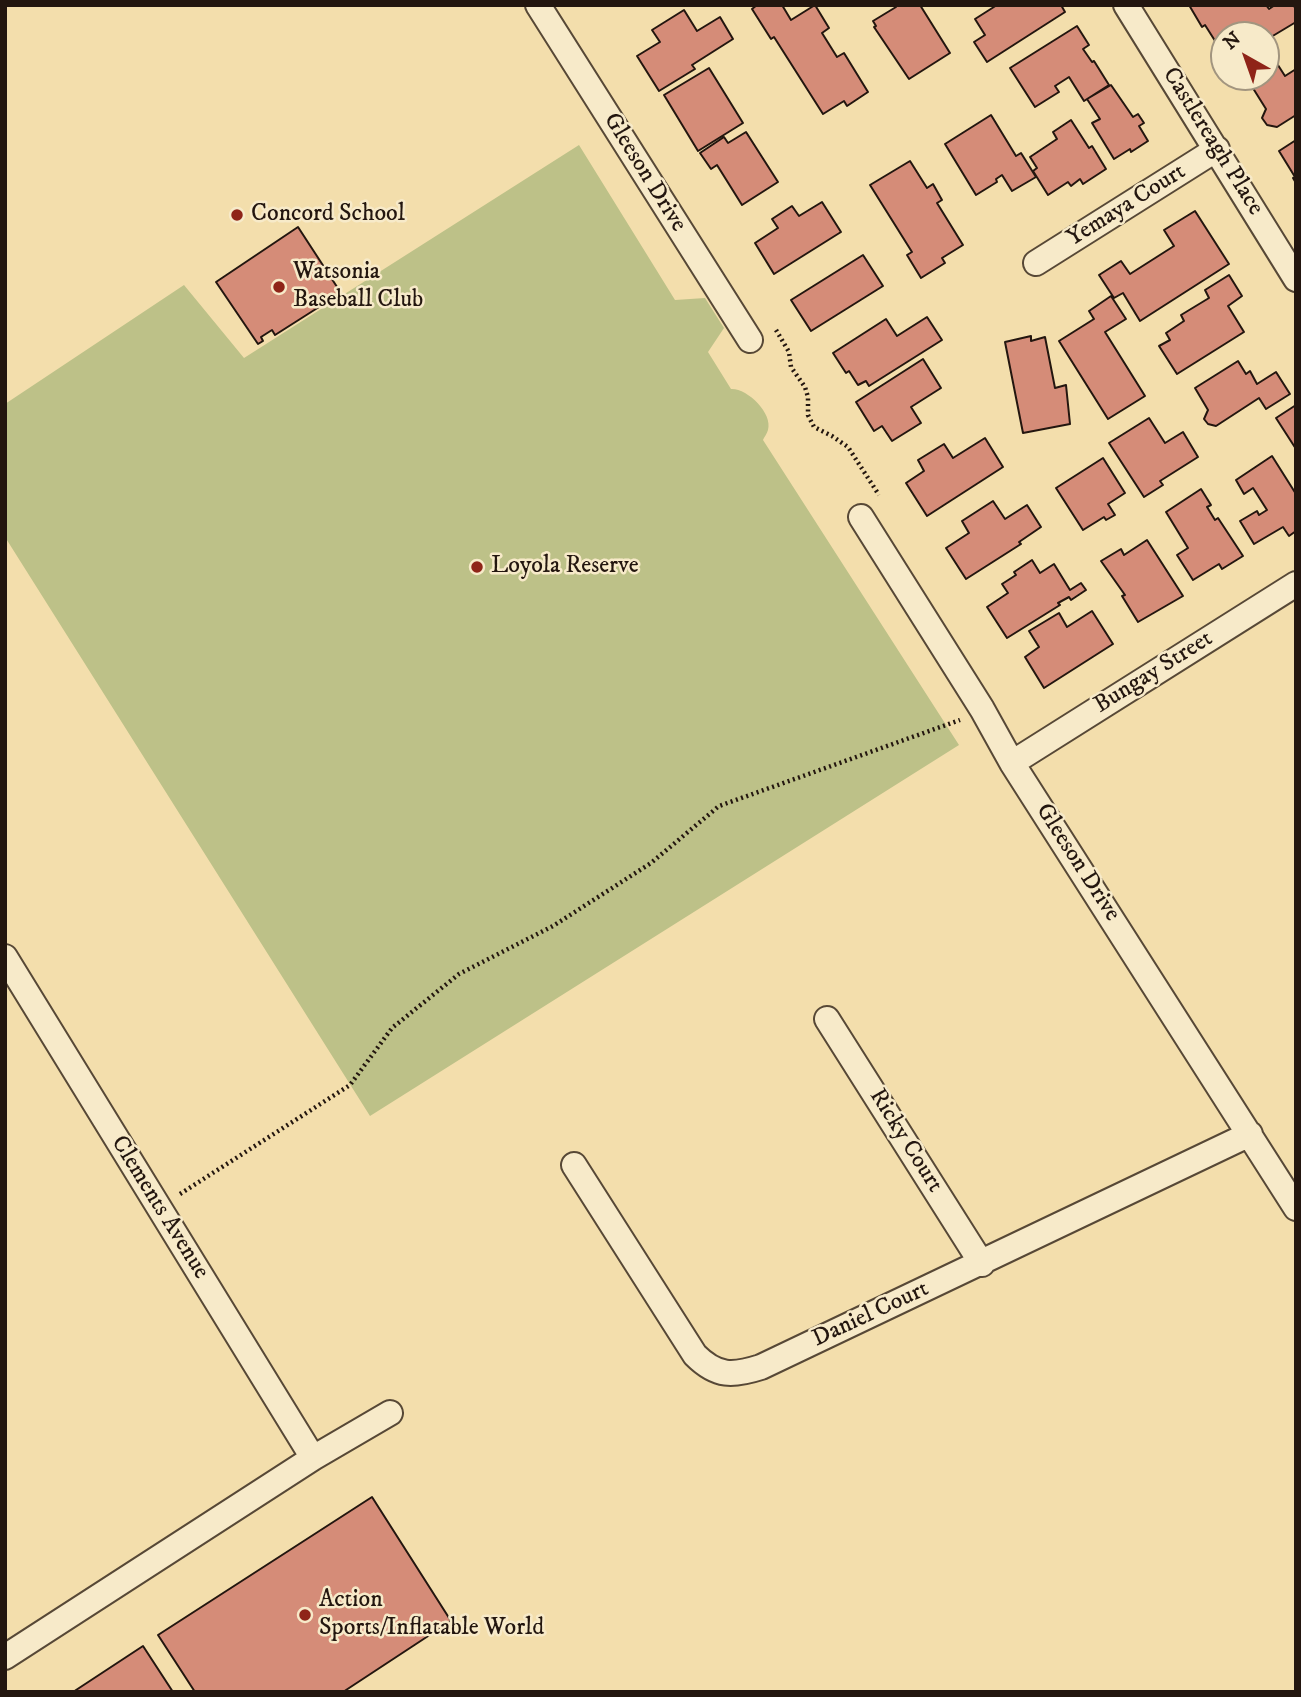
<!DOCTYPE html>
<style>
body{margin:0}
#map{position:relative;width:1301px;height:1697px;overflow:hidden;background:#f3deac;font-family:"IM FELL DW Pica",serif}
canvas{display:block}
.frame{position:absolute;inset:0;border:7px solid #23160f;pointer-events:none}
.north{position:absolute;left:1210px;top:21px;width:70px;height:70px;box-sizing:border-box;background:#f7eac9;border:2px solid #a2957f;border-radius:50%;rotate:320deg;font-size:19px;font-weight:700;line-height:28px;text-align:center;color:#23160f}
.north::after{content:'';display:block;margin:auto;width:24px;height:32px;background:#8f2418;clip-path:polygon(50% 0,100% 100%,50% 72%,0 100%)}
</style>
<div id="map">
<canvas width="1301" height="1697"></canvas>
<div class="frame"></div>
<div class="north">N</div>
</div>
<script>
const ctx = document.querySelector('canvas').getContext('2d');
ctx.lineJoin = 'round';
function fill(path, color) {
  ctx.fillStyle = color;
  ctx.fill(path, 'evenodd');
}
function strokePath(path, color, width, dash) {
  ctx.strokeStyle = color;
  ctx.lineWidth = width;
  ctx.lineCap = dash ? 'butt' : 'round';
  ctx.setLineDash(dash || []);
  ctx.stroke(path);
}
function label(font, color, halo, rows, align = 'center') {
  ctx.font = font + ' "IM FELL DW Pica",serif';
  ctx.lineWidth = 5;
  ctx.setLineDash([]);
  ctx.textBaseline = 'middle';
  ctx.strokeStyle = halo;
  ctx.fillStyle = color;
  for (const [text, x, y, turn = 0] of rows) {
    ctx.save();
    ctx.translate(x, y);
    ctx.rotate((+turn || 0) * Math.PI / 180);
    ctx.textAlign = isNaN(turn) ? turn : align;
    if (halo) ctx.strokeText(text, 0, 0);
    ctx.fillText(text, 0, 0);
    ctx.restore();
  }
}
fill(new Path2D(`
 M579,145L675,300L705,298L724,328L708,352L731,389C747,388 773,413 768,430C767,434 764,437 763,440L959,745L370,1116L5,537V404L184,285L244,358Z`), '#bdc188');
const building = new Path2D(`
 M757,5H782L791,20L815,5L829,28L822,33L837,57L844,53L868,92L847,106L844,101L823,114L774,37L771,39L752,9Z
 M895,5H920L950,53L909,79L874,27L876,26L873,21L896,7Z
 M997,5H1061L1065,12L987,62L974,42L985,35L975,19Z
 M1189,5H1266L1269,9L1275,5H1293L1296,9V22L1266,40V35H1224V55L1205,25L1202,27Z
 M684,10L697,31L720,17L733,39L692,65L695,69L659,91L637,56L660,42L652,30Z
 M1077,26L1089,45L1083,49L1092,62L1094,61L1109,85L1084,101L1069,77L1055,86L1059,92L1035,107L1010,68Z
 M1267,48L1285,76L1296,69V115L1277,127L1267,125L1262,118L1266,109L1246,77H1266Z
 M709,68L743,123L698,151L664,95Z
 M1111,85L1133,117L1138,114L1144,123L1139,126L1148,141L1131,152L1130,149L1114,159L1092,123L1100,119L1087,99Z
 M991,115L1016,156L1021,153L1036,177L1012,191L1002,175L996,179L997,182L976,195L945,144Z
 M1071,120L1089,148L1092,146L1106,169L1083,184L1080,179L1071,186L1068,182L1048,195L1033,171L1037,168L1030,157L1057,139L1053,132Z
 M746,132L778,182L742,205L717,165L711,169L700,153L724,137L728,143Z
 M1296,140V183L1293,178L1295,177L1279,151Z
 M910,161L927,188L933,184L942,200L937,203L963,245L942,258L945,263L921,278L907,255L912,252L870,185Z
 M822,202L841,232L774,274L755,243L778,228L772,219L792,206L799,216Z
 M1195,211L1229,264L1140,321L1123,293L1114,298L1099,275L1121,261L1130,274L1174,246L1164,230Z
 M298,227L341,293L275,335L272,330L261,337L263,341L258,344L216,282Z
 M863,255L883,286L811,331L791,300Z
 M1229,275L1242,296L1228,306L1244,332L1177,374L1159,346L1170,340L1166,333L1184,321L1181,315L1209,298L1205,290Z
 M1111,296L1126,319L1105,332L1145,396L1108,419L1059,341L1094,319L1089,311Z
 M927,317L942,340L869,386L866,381L858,385L849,371L846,373L833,353L886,319L897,336Z
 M1031,336V341L1045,337L1055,388L1066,385L1070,424L1023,433L1005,342Z
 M923,359L941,388L911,407L921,423L892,441L882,426L874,431L856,402Z
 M1238,361L1246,374L1250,371L1257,384L1276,372L1290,394L1266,409L1259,398L1216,426L1208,424L1204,419L1208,410L1195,388Z
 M1296,405V449L1276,418Z
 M1149,418L1165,443L1183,432L1198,457L1160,481L1163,485L1144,497L1109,443Z
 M985,438L1003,467L927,516L906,483L924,471L918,460L944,444L953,458Z
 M1272,456L1296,494V531L1289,536L1283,527L1254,544L1240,521L1257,511L1259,515L1267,510L1253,488L1244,494L1236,480Z
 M1103,458L1125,493L1108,504L1115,515L1106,520L1104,517L1083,530L1056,488Z
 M1201,489L1211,505L1207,507L1215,520L1218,518L1243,556L1222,569L1219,564L1193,580L1177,555L1188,548L1166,512Z
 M993,501L1005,519L1027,505L1041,527L1019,542L1021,544L966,579L946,548L969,533L962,521Z
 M1147,540L1183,596L1138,622L1122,596L1125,595L1101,561L1121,549L1124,555Z
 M1032,560L1040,573L1054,564L1070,590L1081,583L1086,590L1071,600L1069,597L1058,603L1060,605L1007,638L987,607L1008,593L1002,584L1016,575L1014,572Z
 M1092,611L1113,644L1044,688L1025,657L1039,647L1029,631L1059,613L1067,627Z
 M372,1497L451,1621L343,1692H195L158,1635Z
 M143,1646L173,1692H73Z`);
fill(building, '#d58c78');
strokePath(building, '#23160f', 2);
const minor = new Path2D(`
 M538,5L750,340
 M1126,5L1296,279
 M1036,263L1217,149
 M861,517L982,709L1012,763L1296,1208
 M1012,763L1296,584
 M5,957L313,1458
 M827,1019L982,1264
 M574,1165L695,1355C717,1377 733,1376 761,1367L1250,1134
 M5,1657L313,1458L390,1413`);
strokePath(minor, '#574836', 28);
strokePath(new Path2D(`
 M776,330L789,352L791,367L805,387L808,397V415L814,427L832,436L848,447L879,495
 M180,1194L350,1085L392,1028L459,974L553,926L651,863L719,806L960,720`), '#23160f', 4.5, [2, 3.5]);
strokePath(minor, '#f7eac9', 24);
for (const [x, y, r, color] of [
 [237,215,7,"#8f2418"],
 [279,287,7,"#8f2418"],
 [477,567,7,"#8f2418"],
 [305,1615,7,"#8f2418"]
]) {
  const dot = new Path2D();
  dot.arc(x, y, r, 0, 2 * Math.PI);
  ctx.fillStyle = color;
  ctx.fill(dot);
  strokePath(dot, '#f7eac9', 2.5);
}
label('24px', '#23160f', '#f7eac9', [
 ["Castlereagh Place",1212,142,58],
 ["Gleeson Drive",644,173,58],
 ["Yemaya Court",1127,206,-32],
 ["Bungay Street",1154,673,-32],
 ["Gleeson Drive",1077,863,57],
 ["Ricky Court",905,1141,58],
 ["Clements Avenue",159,1208,58],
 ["Daniel Court",871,1315,-25]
]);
label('24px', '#23160f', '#f7eac9', [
 ["Concord School",251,215],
 ["Watsonia",293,273],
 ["Baseball Club",293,301],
 ["Loyola Reserve",491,567],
 ["Action",319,1601],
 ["Sports/Inflatable World",319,1629]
], 'left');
</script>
